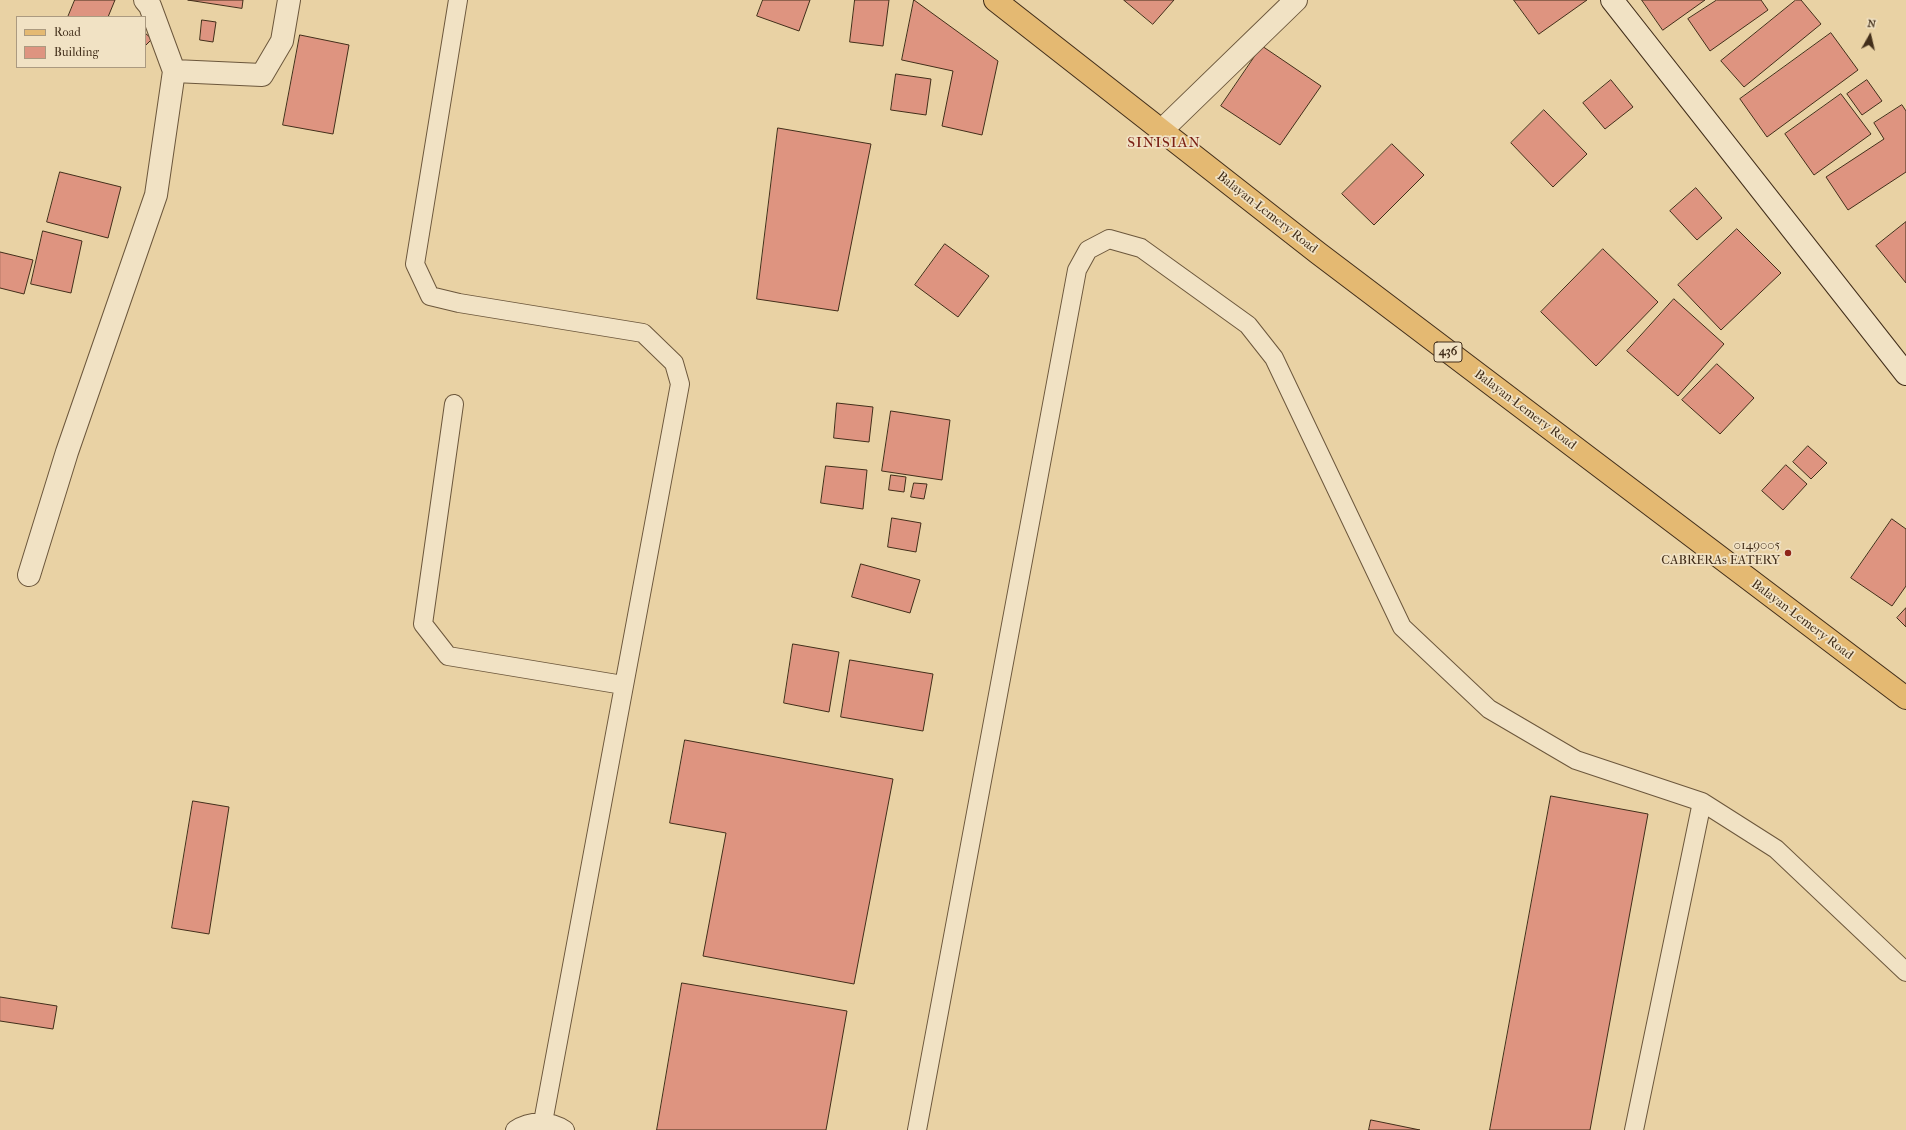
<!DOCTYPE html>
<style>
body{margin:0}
#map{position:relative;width:1906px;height:1130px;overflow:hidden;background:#e9d2a4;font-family:"IM FELL French Canon",serif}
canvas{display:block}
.legend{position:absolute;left:16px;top:16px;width:130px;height:52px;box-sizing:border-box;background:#f1e2c4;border:1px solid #ab9a80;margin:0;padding:5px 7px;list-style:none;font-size:12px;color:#422e1a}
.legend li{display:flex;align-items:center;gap:8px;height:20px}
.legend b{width:20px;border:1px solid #ab9a80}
.north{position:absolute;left:1850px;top:16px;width:40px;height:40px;-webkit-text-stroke:3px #f1e2c4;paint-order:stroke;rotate:8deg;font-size:11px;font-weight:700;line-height:16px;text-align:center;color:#422e1a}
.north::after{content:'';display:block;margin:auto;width:14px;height:18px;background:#422e1a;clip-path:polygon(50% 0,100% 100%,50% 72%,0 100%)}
</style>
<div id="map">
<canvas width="1906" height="1130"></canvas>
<ul class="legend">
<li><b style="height:5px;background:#e4b972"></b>Road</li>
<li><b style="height:11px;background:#de9480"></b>Building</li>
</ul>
<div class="north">N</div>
</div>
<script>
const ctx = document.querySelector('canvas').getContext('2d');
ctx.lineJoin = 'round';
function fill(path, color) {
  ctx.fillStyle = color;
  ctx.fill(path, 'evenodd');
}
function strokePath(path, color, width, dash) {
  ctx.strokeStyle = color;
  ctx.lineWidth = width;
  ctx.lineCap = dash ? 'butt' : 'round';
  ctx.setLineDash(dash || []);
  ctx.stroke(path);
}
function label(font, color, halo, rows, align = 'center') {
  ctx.font = font + ' "IM FELL French Canon",serif';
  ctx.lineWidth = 3.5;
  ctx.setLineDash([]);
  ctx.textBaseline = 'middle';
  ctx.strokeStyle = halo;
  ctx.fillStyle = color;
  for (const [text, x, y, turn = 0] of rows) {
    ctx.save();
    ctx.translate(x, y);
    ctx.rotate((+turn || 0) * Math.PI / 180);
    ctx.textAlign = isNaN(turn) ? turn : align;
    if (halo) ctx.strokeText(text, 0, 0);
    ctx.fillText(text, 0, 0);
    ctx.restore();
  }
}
const building = new Path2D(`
 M75,0H115L108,17H68Z
 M188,0H243L242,8Z
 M763,0H810L799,31L757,16Z
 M855,0H889L883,46L850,42Z
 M914,0L998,61L982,135L942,126L953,71L902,60Z
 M1124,0H1174L1153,24Z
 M1514,0H1587L1539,34Z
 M1642,0H1705L1663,30Z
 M1717,0H1761L1768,10L1710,51L1688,19Z
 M1796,0H1801L1821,24L1744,87L1721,61Z
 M202,20L216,22L213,42L200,40Z
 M145,33L152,39L145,46Z
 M1831,33L1858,70L1767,137L1740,99Z
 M300,35L349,45L333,134L283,125Z
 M1262,46L1321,86L1280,145L1221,106Z
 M896,74L931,79L926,115L891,110Z
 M1611,80L1633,107L1605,129L1583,103Z
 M1867,80L1882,101L1862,115L1847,94Z
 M1841,94L1871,134L1814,175L1785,134Z
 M1902,105L1906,111V172L1848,210L1826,177L1884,139L1874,123Z
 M1544,110L1587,154L1553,187L1511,143Z
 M778,128L871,144L838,311L757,299Z
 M1392,144L1424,175L1374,225L1342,194Z
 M60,172L121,187L108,238L47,222Z
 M1696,188L1722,218L1697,240L1670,211Z
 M1906,222V283L1876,246Z
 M1737,229L1781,273L1721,330L1678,285Z
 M43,231L82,241L71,293L31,284Z
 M945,244L989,276L958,317L915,285Z
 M1603,249L1658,302L1596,366L1541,312Z
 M0,252L33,260L24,294L0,288Z
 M1674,299L1724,344L1678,396L1627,351Z
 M1717,364L1754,398L1720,434L1682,400Z
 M837,403L873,407L869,442L834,438Z
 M891,411L950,420L942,480L882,471Z
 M1808,446L1827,463L1811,479L1793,462Z
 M1786,465L1807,484L1783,510L1762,491Z
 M826,466L867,470L863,509L821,503Z
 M891,475L906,477L904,492L889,490Z
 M914,483L927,484L924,499L911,497Z
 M892,518L921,523L916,552L888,547Z
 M1892,519L1906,529V586L1892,606L1851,578Z
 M861,564L920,580L910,613L852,597Z
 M1906,608V627L1897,618Z
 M793,644L839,652L829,712L784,703Z
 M850,660L933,674L923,731L841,717Z
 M685,740L893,779L854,984L703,956L726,833L670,823Z
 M1551,796L1648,814L1590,1130H1490Z
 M193,801L229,807L209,934L172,928Z
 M682,983L847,1011L826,1130H657Z
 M0,997L57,1006L53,1029L0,1021Z
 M1371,1120L1420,1130H1369Z`);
fill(building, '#de9480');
strokePath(building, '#422e1a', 1);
const lane = new Path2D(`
 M458,0L415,264L430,296L459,303L643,333L674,363L680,384L543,1122
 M454,404L423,624L448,656L623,685
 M515,1130C530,1120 550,1120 565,1130
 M917,1130L1077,270L1088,250L1109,239L1141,248L1248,325L1274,358L1402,627L1489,709L1576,760L1702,802L1776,849L1906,972
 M1634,1130L1702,802`);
const street = new Path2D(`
 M174,71L262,75L282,41L289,0
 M1162,130L1296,0
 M29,575L67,452L156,195L174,71L150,6L145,0`);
const secondary = new Path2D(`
 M1612,0L1906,374`);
const primary = new Path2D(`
 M995,0L1318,253L1906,698`);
strokePath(lane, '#6c573c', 20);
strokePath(street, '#6c573c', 24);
strokePath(secondary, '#422e1a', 24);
strokePath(primary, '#422e1a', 24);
strokePath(lane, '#f1e2c4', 18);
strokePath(street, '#f1e2c4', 22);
strokePath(secondary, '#f1e2c4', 22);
strokePath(primary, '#e4b972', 22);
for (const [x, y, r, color] of [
 [1788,553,4,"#8f2418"]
]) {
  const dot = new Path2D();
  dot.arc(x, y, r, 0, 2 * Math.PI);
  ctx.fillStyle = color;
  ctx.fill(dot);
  strokePath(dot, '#f1e2c4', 1.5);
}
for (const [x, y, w] of [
 [1448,352,28]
]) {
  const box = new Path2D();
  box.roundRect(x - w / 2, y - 10, w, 20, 3);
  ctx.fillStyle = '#f1e2c4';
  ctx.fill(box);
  strokePath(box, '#422e1a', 1);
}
label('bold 12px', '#422e1a', null, [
 ["436",1448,352]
]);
label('13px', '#422e1a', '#f1e2c4', [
 ["Balayan-Lemery Road",1267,213,38],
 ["Balayan-Lemery Road",1525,410,37],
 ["Balayan-Lemery Road",1802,620,37]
]);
label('13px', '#422e1a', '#f1e2c4', [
 ["0149005",1780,546],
 ["CABRERAs EATERY",1780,561]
], 'right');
ctx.letterSpacing = '1px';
label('15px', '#7a1f14', '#f1e2c4', [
 ["SINISIAN",1164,143]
]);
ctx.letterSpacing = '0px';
</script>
